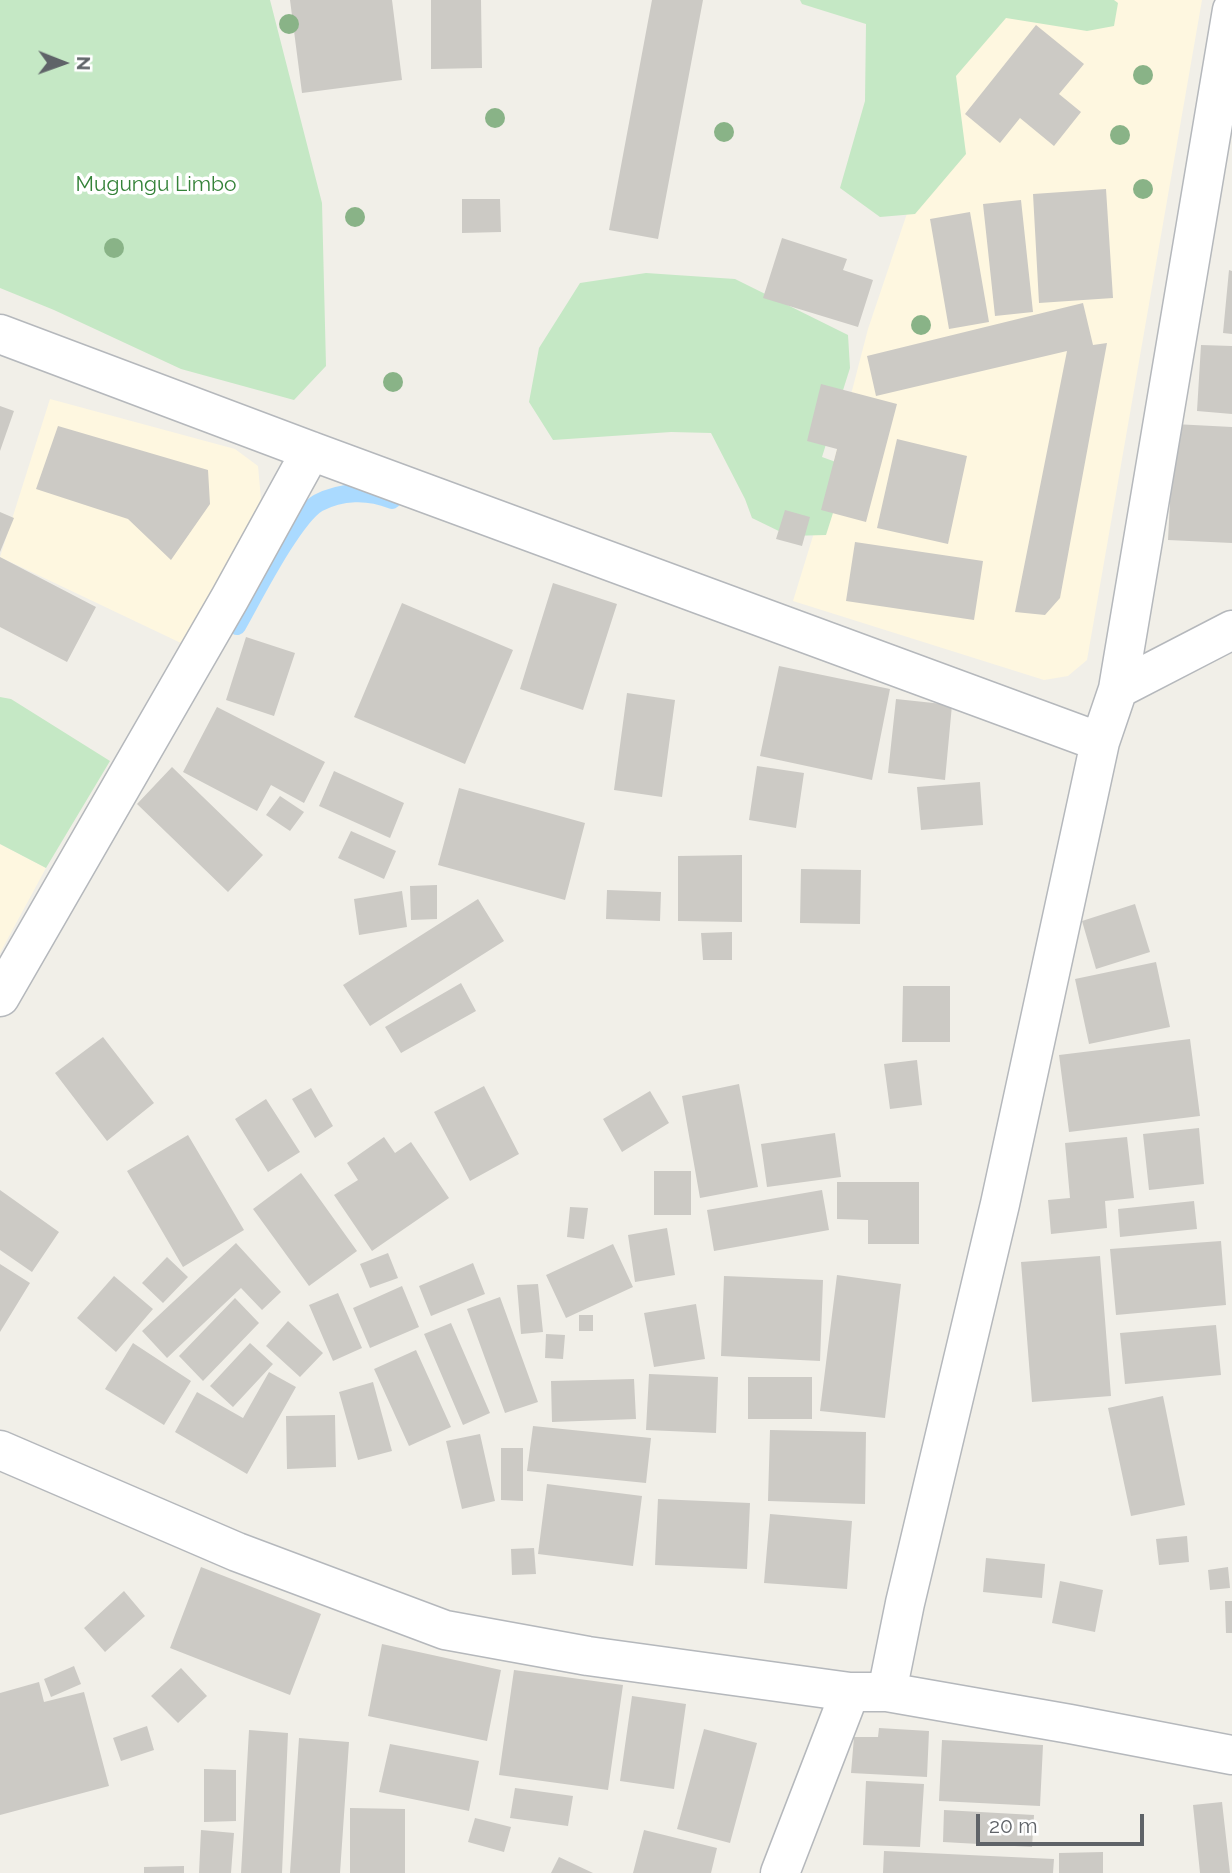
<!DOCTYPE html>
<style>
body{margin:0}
#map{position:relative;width:1232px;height:1873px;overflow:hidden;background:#f1efe8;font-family:Raleway,sans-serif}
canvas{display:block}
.north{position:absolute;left:28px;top:28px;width:70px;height:70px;-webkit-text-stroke:5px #fff;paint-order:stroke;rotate:91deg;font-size:19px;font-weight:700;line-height:28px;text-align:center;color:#5f6368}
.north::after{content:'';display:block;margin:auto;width:24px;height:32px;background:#5f6368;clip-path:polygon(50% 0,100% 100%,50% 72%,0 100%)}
.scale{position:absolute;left:976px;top:1814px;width:168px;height:32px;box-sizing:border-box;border:4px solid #5f6368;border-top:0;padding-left:9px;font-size:21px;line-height:24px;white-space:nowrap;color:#5f6368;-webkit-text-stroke:5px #fff;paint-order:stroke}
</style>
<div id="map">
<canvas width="1232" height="1873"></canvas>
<div class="north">N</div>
<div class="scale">20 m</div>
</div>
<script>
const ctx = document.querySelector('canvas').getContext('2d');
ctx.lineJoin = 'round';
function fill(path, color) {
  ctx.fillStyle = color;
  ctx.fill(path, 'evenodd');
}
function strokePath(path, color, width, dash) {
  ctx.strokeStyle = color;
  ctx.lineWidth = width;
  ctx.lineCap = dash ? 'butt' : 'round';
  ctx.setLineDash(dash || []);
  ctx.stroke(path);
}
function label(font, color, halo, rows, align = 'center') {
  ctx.font = font + ' Raleway,sans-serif';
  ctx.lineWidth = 7;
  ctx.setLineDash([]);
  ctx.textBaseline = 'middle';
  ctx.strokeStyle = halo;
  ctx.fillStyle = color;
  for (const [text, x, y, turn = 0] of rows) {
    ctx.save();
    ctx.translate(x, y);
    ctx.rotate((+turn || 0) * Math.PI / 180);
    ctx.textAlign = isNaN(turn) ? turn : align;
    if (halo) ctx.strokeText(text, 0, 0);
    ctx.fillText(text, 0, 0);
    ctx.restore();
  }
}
fill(new Path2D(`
 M979,0H1202L1087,660L1068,676L1044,680L793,601L821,510L868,329Z
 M50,399L235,449L258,466L261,499L239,545L183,644L0,557Z
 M0,844L46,868L0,953Z`), '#fef7e0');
fill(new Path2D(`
 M0,0H270L322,203L326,366L294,400L181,369L54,310L0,288Z
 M800,0H1114L1118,3L1114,26L1087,31L1006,18L956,76L966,154L915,214L880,217L840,188L865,101L866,24L802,4Z
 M646,273L735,279L848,335L850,368L822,457L844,465L839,494L826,535L789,536L752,518L745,499L711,433L671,432L553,440L529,402L539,348L580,283Z
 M0,697L11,699L110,761L46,868L0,844Z`), '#c5e8c5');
strokePath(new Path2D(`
 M237,626C253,598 293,518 318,503C341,491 368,490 392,500`), '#aadaff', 18);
fill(new Path2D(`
 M290,0H392L402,80L302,93Z
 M431,0H481L482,68L431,69Z
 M652,0H703L658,239L609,230Z
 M1036,25L1084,64L1059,94L1081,112L1054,146L1020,118L1000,143L965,114Z
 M1106,189L1113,298L1039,303L1033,194Z
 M462,199H500L501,232L462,233Z
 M1021,200L1033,312L995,316L983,204Z
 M970,212L989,322L949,329L930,219Z
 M782,238L847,259L843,270L873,280L858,327L763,298Z
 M1229,270L1232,271V334L1223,333Z
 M1083,303L1093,345L1107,343L1060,598L1045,615L1015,612L1067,351L876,396L867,356Z
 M1201,345L1232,346V414L1197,411Z
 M821,384L897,404L866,522L821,510L837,449L807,441Z
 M0,406L14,411L0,451Z
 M1174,424L1232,427V543L1168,540Z
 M58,426L208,470L210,504L171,560L128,519L36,489Z
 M897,439L967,456L948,544L877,528Z
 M785,510L810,517L802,546L776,539Z
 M0,512L14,518L0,552Z
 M855,542L983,561L974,620L846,601Z
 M0,557L96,607L67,662L0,627Z
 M553,583L617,604L583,710L520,689Z
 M402,603L513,650L465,764L354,717Z
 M246,637L295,653L274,716L226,700Z
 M779,666L890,689L872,780L760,756Z
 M627,693L675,700L662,797L614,790Z
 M896,699L952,705L945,780L888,773Z
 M217,707L325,762L304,803L271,785L257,811L183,772Z
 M757,766L804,773L796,828L749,820Z
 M172,767L263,855L228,892L137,804Z
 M334,771L404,803L390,838L319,806Z
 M980,782L983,825L921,830L917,787Z
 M459,788L585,823L565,900L438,865Z
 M280,796L304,812L290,831L266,815Z
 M351,831L396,851L384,879L338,858Z
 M742,855V922L678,921V856Z
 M801,869L861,870L860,924L800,923Z
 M437,885V919L411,920L410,886Z
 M607,890L661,892L660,921L606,919Z
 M402,891L407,927L359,935L354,899Z
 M478,899L504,941L370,1026L343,985Z
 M1135,904L1150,952L1096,969L1082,921Z
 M732,932V960H703L701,933Z
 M1156,962L1170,1027L1089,1044L1075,979Z
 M461,983L476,1011L401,1053L385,1027Z
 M903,986H950V1042H902Z
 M103,1037L154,1103L107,1141L55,1073Z
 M1190,1039L1200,1116L1069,1132L1059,1055Z
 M917,1060L922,1105L890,1109L884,1064Z
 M739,1084L758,1187L700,1198L682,1096Z
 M484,1086L519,1154L470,1181L434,1112Z
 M311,1088L333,1126L315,1138L292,1099Z
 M650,1091L669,1123L622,1152L603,1119Z
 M266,1099L300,1152L268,1172L235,1119Z
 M1199,1128L1204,1184L1149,1190L1143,1134Z
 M835,1133L841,1177L767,1187L761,1144Z
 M188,1135L244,1230L183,1267L127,1171Z
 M384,1137L395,1153L411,1142L449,1198L372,1251L334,1195L358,1180L347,1163Z
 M1127,1137L1134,1198L1105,1201L1107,1228L1051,1234L1048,1200L1070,1198L1065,1143Z
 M654,1171H691V1215H654Z
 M301,1173L357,1251L309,1286L253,1209Z
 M837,1182H919V1244H868V1220L837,1219Z
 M0,1190L59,1232L32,1272L0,1250Z
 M822,1190L829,1230L714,1251L707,1210Z
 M1194,1201L1197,1229L1120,1237L1118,1209Z
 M570,1207L588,1208L584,1239L567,1237Z
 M667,1228L675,1275L635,1282L628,1235Z
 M1221,1241L1226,1305L1116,1315L1110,1249Z
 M236,1243L281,1292L262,1310L241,1288L167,1358L142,1331Z
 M613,1244L633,1287L566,1318L546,1275Z
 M388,1253L398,1278L370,1288L360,1264Z
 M1100,1256L1111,1396L1032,1402L1021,1262Z
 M167,1257L188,1277L163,1303L142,1283Z
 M473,1263L485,1294L431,1316L419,1286Z
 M0,1264L30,1283L0,1332Z
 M837,1275L901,1284L885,1418L820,1411Z
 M114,1276L153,1309L116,1352L77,1318Z
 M724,1276L823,1280L820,1361L721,1356Z
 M538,1284L543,1332L521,1334L517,1285Z
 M402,1286L419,1327L370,1348L353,1308Z
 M338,1293L362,1348L333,1361L309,1305Z
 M500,1297L538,1402L505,1413L467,1309Z
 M235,1298L259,1323L203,1381L179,1356Z
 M696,1304L705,1359L654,1367L644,1313Z
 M579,1315H593V1331H579Z
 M288,1321L323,1353L300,1377L266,1346Z
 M451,1323L490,1413L463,1425L424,1334Z
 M1216,1325L1221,1375L1125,1384L1120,1333Z
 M546,1334L565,1335L563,1359L545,1358Z
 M133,1343L191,1381L164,1425L105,1389Z
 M250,1343L273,1364L233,1407L210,1386Z
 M416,1350L451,1427L409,1446L374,1369Z
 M269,1372L296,1387L247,1474L175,1432L197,1392L243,1418Z
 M649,1374L718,1377L716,1433L646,1430Z
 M748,1377H812V1419H748Z
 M634,1379L636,1419L552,1422L551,1381Z
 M373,1382L392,1451L358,1460L339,1392Z
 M1163,1396L1185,1505L1131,1516L1108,1408Z
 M335,1415L336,1467L287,1469L286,1416Z
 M533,1426L651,1438L646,1483L527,1471Z
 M770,1430L866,1432L865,1504L768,1501Z
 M480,1434L495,1501L462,1509L446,1441Z
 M501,1448H523V1501L501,1500Z
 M547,1484L642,1496L633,1566L538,1554Z
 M658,1499L750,1503L747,1569L655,1565Z
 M770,1514L852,1521L847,1589L764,1583Z
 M1187,1536L1189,1562L1159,1565L1156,1539Z
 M534,1548L536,1574L512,1575L511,1549Z
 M986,1558L1045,1564L1042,1598L983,1592Z
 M201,1567L321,1614L290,1695L170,1648Z
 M1228,1567L1230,1588L1210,1590L1208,1570Z
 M1060,1581L1103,1590L1095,1632L1052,1623Z
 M124,1591L145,1616L105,1652L84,1628Z
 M1225,1601H1232V1633H1226Z
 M382,1644L501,1670L487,1741L368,1716Z
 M74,1666L81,1684L51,1697L44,1679Z
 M181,1668L207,1696L178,1723L151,1696Z
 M514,1670L623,1685L608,1790L499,1775Z
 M39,1682L44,1702L84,1692L109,1786L0,1815V1693Z
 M632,1696L686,1704L674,1789L620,1781Z
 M147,1726L154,1750L121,1761L113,1738Z
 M879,1728L929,1731L927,1777L851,1773L854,1737H878Z
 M704,1729L757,1743L730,1843L677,1829Z
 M249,1730L288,1733L282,1873H241Z
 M299,1738L349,1742L340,1873H290Z
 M942,1740L1043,1745L1040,1806L939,1801Z
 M390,1744L479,1761L469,1811L379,1792Z
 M204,1769L236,1770V1821L204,1822Z
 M866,1781L924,1784L920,1847L863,1845Z
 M515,1788L573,1796L568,1826L510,1818Z
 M1222,1802L1230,1873H1200L1193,1805Z
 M350,1808L405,1809V1873H350Z
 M944,1810L1034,1815L1032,1847L943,1842Z
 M475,1818L511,1827L504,1852L468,1842Z
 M201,1830L234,1833L231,1873H199Z
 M644,1830L717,1848L711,1873H633Z
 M884,1851L1054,1859L1053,1873H883Z
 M1103,1852V1873H1059V1853Z
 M559,1857L593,1873H551Z
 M184,1866V1873H144V1867Z`), '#cccac5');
const minor = new Path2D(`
 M0,334L311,451L1100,742
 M1118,689L1232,630
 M0,997L230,598L311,451
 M0,1450L237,1552L445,1630L588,1656L850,1692H887L1070,1724L1232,1755
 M887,1692L905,1603L1000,1204L1100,742L1118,689L1232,10
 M780,1873L850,1692`);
strokePath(minor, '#b5b8bc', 41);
strokePath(minor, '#fff', 38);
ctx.fillStyle = '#89b387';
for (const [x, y] of [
 [289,24],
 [1143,75],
 [495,118],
 [724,132],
 [1120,135],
 [1143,189],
 [355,217],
 [114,248],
 [921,325],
 [393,382]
]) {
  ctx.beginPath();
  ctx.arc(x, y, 10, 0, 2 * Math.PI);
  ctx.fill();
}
label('21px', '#348238', '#fff', [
 ["Mugungu Limbo",156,185]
]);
</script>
